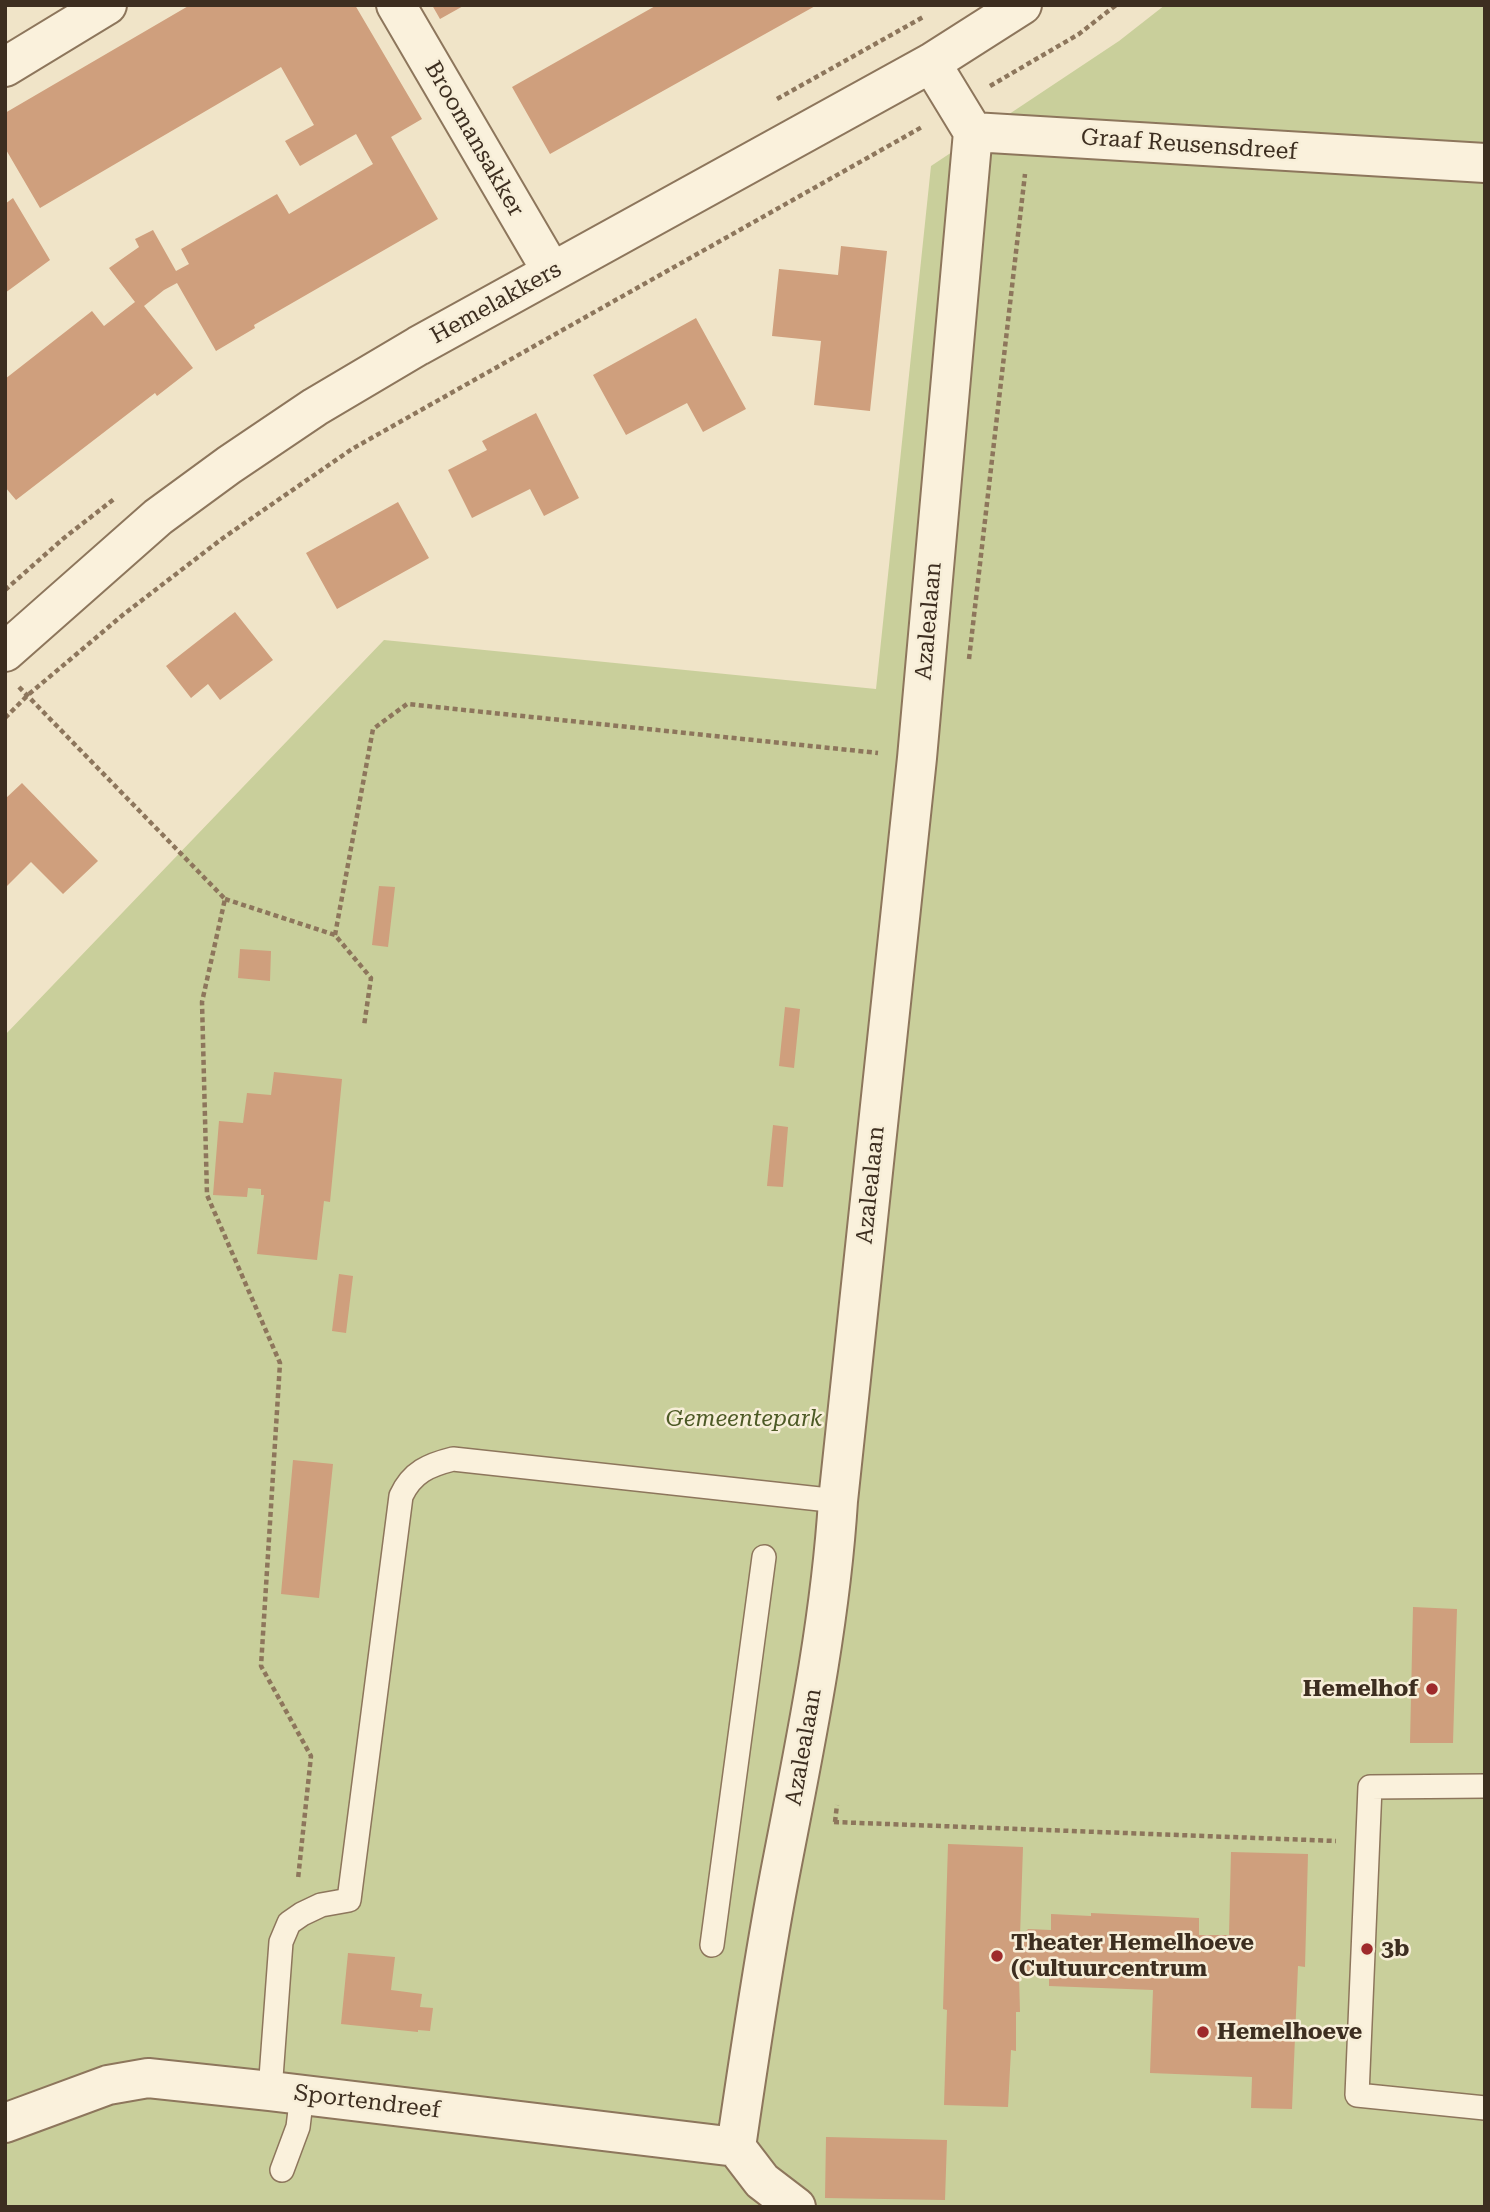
<!DOCTYPE html>
<style>
body{margin:0}
#map{position:relative;width:1490px;height:2212px;overflow:hidden;background:#f0e4c8;font-family:"Roboto Serif",serif}
canvas{display:block}
.frame{position:absolute;inset:0;border:7px solid #3d2e20;pointer-events:none}
</style>
<div id="map">
<canvas width="1490" height="2212"></canvas>
<div class="frame"></div>
</div>
<script>
const ctx = document.querySelector('canvas').getContext('2d');
ctx.lineJoin = 'round';
function fill(path, color) {
  ctx.fillStyle = color;
  ctx.fill(path, 'evenodd');
}
function strokePath(path, color, width, dash) {
  ctx.strokeStyle = color;
  ctx.lineWidth = width;
  ctx.lineCap = dash ? 'butt' : 'round';
  ctx.setLineDash(dash || []);
  ctx.stroke(path);
}
function label(font, color, halo, rows, align = 'center') {
  ctx.font = font + ' "Roboto Serif",serif';
  ctx.lineWidth = 5;
  ctx.setLineDash([]);
  ctx.textBaseline = 'middle';
  ctx.strokeStyle = halo;
  ctx.fillStyle = color;
  for (const [text, x, y, turn = 0] of rows) {
    ctx.save();
    ctx.translate(x, y);
    ctx.rotate((+turn || 0) * Math.PI / 180);
    ctx.textAlign = isNaN(turn) ? turn : align;
    if (halo) ctx.strokeText(text, 0, 0);
    ctx.fillText(text, 0, 0);
    ctx.restore();
  }
}
fill(new Path2D(`
 M1165,5H1485V2207H5V1035L384,640L876,689L931,166L1119,41Z`), '#c9cf9b');
fill(new Path2D(`
 M190,5H355L422,119L391,137L438,219L254,325L255,328L216,351L177,283L164,290L144,306L193,368L157,396L155,393L16,500L5,487V379L92,311L104,326L135,302L109,268L139,247L135,239L153,230L176,271L189,264L181,249L277,194L289,214L373,164L356,134L300,166L285,141L314,125L281,67L40,208L5,148V113Z
 M432,5H465L440,19Z
 M657,5H817L550,154L512,87Z
 M13,198L50,260L5,293V204Z
 M841,246L887,251L870,411L814,405L821,341L772,336L779,269L838,275Z
 M696,318L746,409L703,432L687,403L626,435L593,375Z
 M536,413L579,498L544,516L530,489L472,518L448,470L487,450L482,441Z
 M398,502L429,558L337,609L306,553Z
 M235,612L273,660L220,700L208,684L191,698L166,666Z
 M22,783L98,861L63,894L31,862L5,888V799Z
 M379,886L395,887L388,947L372,945Z
 M240,949L271,951L270,981L238,978Z
 M785,1007L800,1009L794,1068L779,1066Z
 M274,1072L342,1079L330,1202L324,1201L317,1260L257,1254L264,1195H261V1189L248,1188L247,1197L213,1195L219,1121L243,1123L247,1093L271,1095Z
 M773,1125L788,1127L783,1187L767,1186Z
 M339,1274L353,1276L346,1333L332,1331Z
 M293,1460L333,1464L319,1598L281,1594Z
 M1413,1607L1457,1609L1453,1743H1410Z
 M948,1844L1023,1847L1020,1936H1022L1028,1929L1051,1930V1914L1091,1916V1913L1199,1918V1935H1229L1231,1852L1308,1854L1305,1967L1298,1966L1292,2109L1251,2108L1252,2077L1150,2073L1153,1990L1049,1986V1976H1019L1020,2012H1016V2051L1011,2050L1008,2107L944,2105L947,2010L943,2009Z
 M348,1953L395,1957L391,1990L422,1994L420,2007L433,2008L430,2031L418,2030V2032L341,2024Z
 M826,2137L947,2140L945,2200L825,2198Z`), '#cf9f7d');
const lane = new Path2D(`
 M1485,1786L1370,1787L1357,2095L1485,2108
 M712,1945L764,1557
 M270,2091L281,1942L289,1923L302,1914L321,1905L349,1900L401,1496C412,1472 429,1465 453,1459L838,1501
 M282,2170L298,2127L302,2094`);
const street = new Path2D(`
 M396,5L552,272
 M931,63L973,132
 M5,67L107,5
 M973,132L1485,163
 M5,652L158,517L229,465L315,407L418,346L931,63L1022,5
 M5,2123L108,2085L148,2078L270,2091L736,2147
 M796,2207L762,2181L736,2147C749,2058 762,1968 779,1879C803,1754 830,1628 838,1501L917,758L973,132`);
strokePath(lane, '#8d765c', 26);
strokePath(street, '#8d765c', 42);
strokePath(new Path2D(`
 M990,86L1079,34L1116,5
 M777,99L925,16
 M5,590L64,538L114,499
 M969,659L1025,174
 M19,687L225,899L202,1002L207,1195L280,1363L261,1666L311,1756L298,1879
 M5,718L28,695L124,614L223,538L352,449L922,127
 M225,899L335,935L371,978L364,1026
 M335,935L373,729L407,704L878,753
 M834,1822L1336,1841
 M835,1822L837,1805`), '#8d765c', 4.5, [5, 3.5]);
strokePath(lane, '#faf1dc', 23);
strokePath(street, '#faf1dc', 38);
for (const [x, y, r, color] of [
 [1432,1689,7,"#9e2a2b"],
 [1367,1949,7,"#9e2a2b"],
 [997,1956,7,"#9e2a2b"],
 [1203,2032,7,"#9e2a2b"]
]) {
  const dot = new Path2D();
  dot.arc(x, y, r, 0, 2 * Math.PI);
  ctx.fillStyle = color;
  ctx.fill(dot);
  strokePath(dot, '#f7eed8', 2.5);
}
label('23px', '#3d2e20', '#f7eed8', [
 ["Broomansakker",474,139,60],
 ["Graaf Reusensdreef",1189,145,4],
 ["Hemelakkers",496,303,-29],
 ["Azalealaan",929,621,-85],
 ["Azalealaan",871,1185,-84],
 ["Azalealaan",804,1747,-80],
 ["Sportendreef",367,2102,7]
]);
label('italic 23px', '#4d5a26', '#f7eed8', [
 ["Gemeentepark",744,1419]
]);
label('bold 23px', '#3d2e20', '#f7eed8', [
 ["Hemelhof",1418,1689,"right"],
 ["Theater Hemelhoeve",1011,1943],
 ["(Cultuurcentrum",1011,1969],
 ["3b",1381,1949],
 ["Hemelhoeve",1217,2032]
], 'left');
</script>
